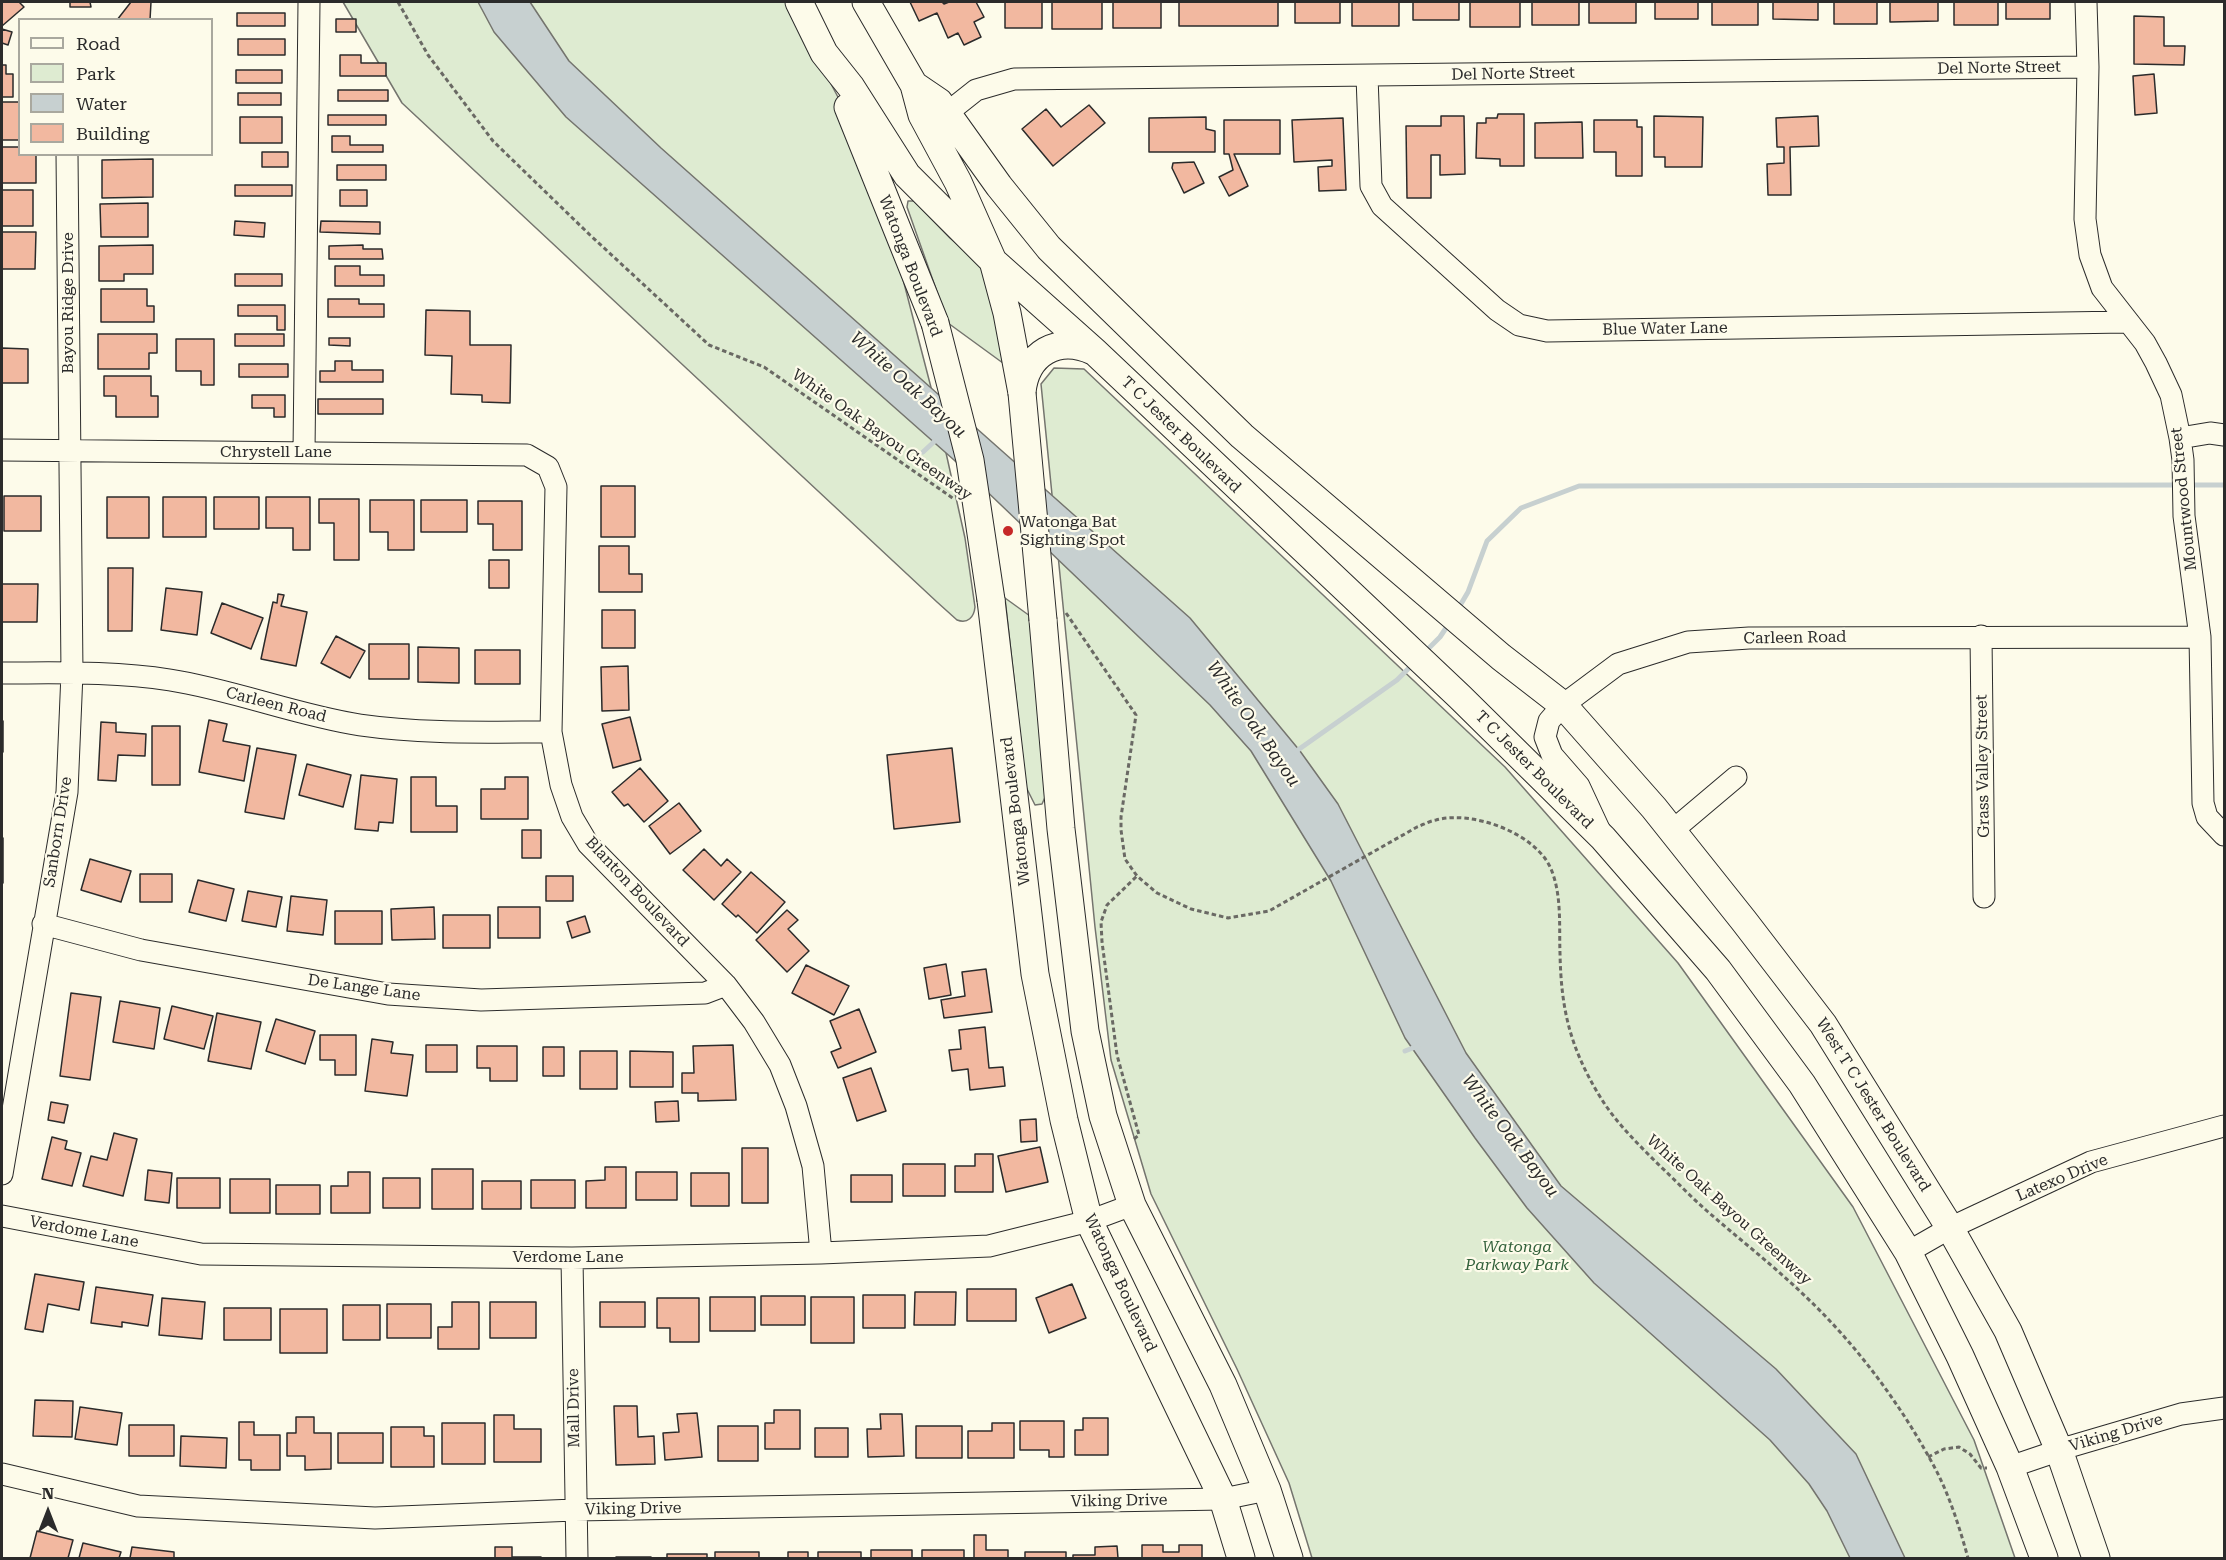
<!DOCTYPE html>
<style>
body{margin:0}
#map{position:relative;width:2226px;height:1560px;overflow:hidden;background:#fdfbea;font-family:"Roboto Serif",serif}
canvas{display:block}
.frame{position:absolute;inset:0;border:3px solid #2b2b2b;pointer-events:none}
.legend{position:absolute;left:18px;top:18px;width:195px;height:138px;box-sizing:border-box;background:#fdfbea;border:2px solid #a9a89e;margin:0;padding:8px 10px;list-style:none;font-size:18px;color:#2b2b2b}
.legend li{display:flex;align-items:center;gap:12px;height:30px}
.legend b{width:30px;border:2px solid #a9a89e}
.north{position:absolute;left:18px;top:1482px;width:60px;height:60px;-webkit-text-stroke:4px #fdfbea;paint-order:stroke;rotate:0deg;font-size:16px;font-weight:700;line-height:24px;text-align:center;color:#2b2b2b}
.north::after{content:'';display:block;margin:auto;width:21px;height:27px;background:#2b2b2b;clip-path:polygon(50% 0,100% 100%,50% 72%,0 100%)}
</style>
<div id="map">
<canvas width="2226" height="1560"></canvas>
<div class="frame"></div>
<ul class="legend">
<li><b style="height:8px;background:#fdfbea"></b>Road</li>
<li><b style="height:16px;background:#deebd1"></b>Park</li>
<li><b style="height:16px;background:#c7d0d0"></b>Water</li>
<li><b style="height:16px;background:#f2b8a0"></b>Building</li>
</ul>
<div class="north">N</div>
</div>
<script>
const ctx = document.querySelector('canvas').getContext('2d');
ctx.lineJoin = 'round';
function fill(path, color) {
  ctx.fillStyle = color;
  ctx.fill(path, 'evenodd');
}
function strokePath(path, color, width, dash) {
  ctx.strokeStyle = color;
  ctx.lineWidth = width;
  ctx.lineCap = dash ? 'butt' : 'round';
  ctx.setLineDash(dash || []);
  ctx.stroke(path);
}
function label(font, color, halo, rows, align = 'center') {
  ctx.font = font + ' "Roboto Serif",serif';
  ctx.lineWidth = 4.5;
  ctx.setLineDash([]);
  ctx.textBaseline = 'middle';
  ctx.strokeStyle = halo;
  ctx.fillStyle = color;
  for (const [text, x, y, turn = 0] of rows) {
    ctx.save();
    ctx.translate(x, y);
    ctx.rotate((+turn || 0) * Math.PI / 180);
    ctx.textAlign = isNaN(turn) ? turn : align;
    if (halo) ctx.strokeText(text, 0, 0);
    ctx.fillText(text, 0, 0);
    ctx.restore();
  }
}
const green = new Path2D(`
 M343,2H788L850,120L898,260L934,399L965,538L975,607C974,617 968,624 957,620L937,602L402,103Z
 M908,201H914L950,238L989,271L1007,366L948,323L907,207Z
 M1054,368L1084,369L1505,767L1678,963L1853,1207L1974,1440L2015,1558H1312L1289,1483L1237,1369L1151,1194L1111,1060L1095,927L1041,384Z
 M1005,598L1030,616L1046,795L1042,804L1035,805L1026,787Z`);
fill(green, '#deebd1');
strokePath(green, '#74746e', 1.5);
const water = new Path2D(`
 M478,2H530L569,61L661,148L1190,618L1300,751L1338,804L1466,1053L1561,1186L1776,1369L1856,1454L1905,1558H1850L1827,1511L1809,1484L1770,1440L1594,1283L1527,1208L1475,1138L1405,1038L1331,881L1251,751L1210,705L954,460L566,117L494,32Z`);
fill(water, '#c7d0d0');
strokePath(water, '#74746e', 1.5);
strokePath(new Path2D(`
 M923,452L937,439
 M2187,485H2224
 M1458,609L1468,592L1487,541L1521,508L1579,486L2178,485
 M1425,652L1440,637L1450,622
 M1295,752L1397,680L1414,663
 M1405,1051L1418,1046`), '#c7d0d0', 5);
const building = new Path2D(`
 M2,2H19L24,7L2,26Z
 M70,2H90L91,7H70Z
 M131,2H151L150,20H117Z
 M910,2H942L944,4L949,2H976L984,17L974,22L981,37L964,45L958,33L948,38L937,13L919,21Z
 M1005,2H1042V28H1005Z
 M1052,2H1102V29H1052Z
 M1113,2H1161V28H1113Z
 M1179,2H1278V26H1179Z
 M1295,2H1340V23H1295Z
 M1352,2H1399V26H1352Z
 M1413,2H1459V20H1413Z
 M1470,2H1520V27H1470Z
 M1532,2H1579V25H1532Z
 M1589,2H1636V23H1589Z
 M1655,2H1698V19H1655Z
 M1712,2H1758V25H1712Z
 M1773,2H1818V20L1773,19Z
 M1834,2H1877V24H1834Z
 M1890,2H1938V21L1890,22Z
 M1954,2H1998V25H1954Z
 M2006,2H2050V19H2006Z
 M237,13H285V26H237Z
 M2134,16L2164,17V46H2185L2184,65L2134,64Z
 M336,19H356V32H336Z
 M2,29L12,32L8,45L2,43Z
 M238,39H285V55H238Z
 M340,55H361V63H386V76H340Z
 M2,65H6V74H13V97H2Z
 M236,70H282V83H236Z
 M2154,74L2157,113L2135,115L2133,76Z
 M338,90H388V101H338Z
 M238,93H281V105H238Z
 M2,102H20V140H2Z
 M1089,105L1105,123L1053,166L1022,129L1046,109L1061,127Z
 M1498,114H1524V166H1500V159L1476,158L1477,123H1486V118H1497Z
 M328,115H386V125H328Z
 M1441,116H1464L1465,174L1440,175V155H1431V198H1407L1406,126H1441Z
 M1654,116L1703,117L1702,167H1665V157H1654Z
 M1818,116L1819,146L1790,147L1791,195H1768L1767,164L1784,163V147H1777L1776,118Z
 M240,117H282V143H240Z
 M1206,117V129L1215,131V152H1149V118Z
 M1343,118L1346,190L1319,191L1318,167L1332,166V160L1294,162L1292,120Z
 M1224,120H1280V154H1234L1248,186L1229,196L1219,177L1233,170L1229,154H1224Z
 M1594,120H1637V127H1642V176H1616V152H1594Z
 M1582,122L1583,158H1535V123Z
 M332,136H350V145H383V152H332Z
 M2,147H20V154H36V183H2Z
 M262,152H288V167H262Z
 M153,159V197L102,198V160Z
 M1194,162L1204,183L1184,193L1172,168L1173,163Z
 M337,165H386V180H337Z
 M235,185H292V196H235Z
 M2,190H33V226H2Z
 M340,190H367V206H340Z
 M148,203V237H101L100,204Z
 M235,221L265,223L264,237L234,235Z
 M321,221L380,222V234L320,232Z
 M2,232H36L35,269H2Z
 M153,245V274H124V281H99V246Z
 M363,245V249H382L383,259H329V246Z
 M335,266H360V275H384V286H335Z
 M235,274H282V286H235Z
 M101,289H147V306H154V322H101Z
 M328,299H359V304H384V317H328Z
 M238,305H285V330H277V316H238Z
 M426,310L470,311V345H511L510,403L482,402V395L451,394L452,356L425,355Z
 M98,334H157V353H149V369H98Z
 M235,334H284V346H235Z
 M329,338H350V346L329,345Z
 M176,339H214V385H201V371H176Z
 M2,348L28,349V383H2Z
 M335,361H352V370H383V382H320V371H335Z
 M239,364H288V377H239Z
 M104,376H151V396H158V417H116V396H104Z
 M252,395H285V417H274V408H252Z
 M318,399H383V414H318Z
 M601,486H635V537H601Z
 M4,496H41V531H4Z
 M107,497H149V538H107Z
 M163,497H206V537H163Z
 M214,497H259V529H214Z
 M266,497H310V550H293V528H266Z
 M319,499H359V560H334V523H319Z
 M370,500H414V550H388V532H370Z
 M421,500H467V532H421Z
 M478,501H522V550H493V524H478Z
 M599,546H629V574H642V592H599Z
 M489,560H509V588H489Z
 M108,568H133L132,631H108Z
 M2,584H38L37,622H2Z
 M166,588L202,592L197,635L161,630Z
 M278,594L284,595L281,606L307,612L296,666L261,659L273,602L277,603Z
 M222,603L263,618L251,649L211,633Z
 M602,610H635V648H602Z
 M336,636L365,651L350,678L321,663Z
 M369,644H409V679H369Z
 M418,647L459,648V683L418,682Z
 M475,650H520V684H475Z
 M628,666L629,710L602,711L601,667Z
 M630,717L641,760L613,768L602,724Z
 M209,720L227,724L223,741L250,746L244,781L199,772Z
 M2,721H3V752H2Z
 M101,722L116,723V732L146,734L145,756L118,755L116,781L98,780Z
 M152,726H180V785H152Z
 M257,748L296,755L284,819L245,812Z
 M952,748L960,822L894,829L887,755Z
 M307,764L351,775L343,807L299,795Z
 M640,768L668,801L644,822L628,804L624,806L612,792Z
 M361,775L397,779L393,823L379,822L378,831L355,829Z
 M411,777H436V806H457V832H411Z
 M505,777H528V819H481V789H505Z
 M679,803L701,831L670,854L649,826Z
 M522,830H541V858H522Z
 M2,838H3V883H2Z
 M704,849L721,866L727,859L741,872L714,900L683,870Z
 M90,859L131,871L121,902L81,890Z
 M751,872L785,902L757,933L738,915L736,917L722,904Z
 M140,874H172V902H140Z
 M546,876H573V901H546Z
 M198,880L234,889L226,921L189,912Z
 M248,891L282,897L276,927L242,921Z
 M291,896L327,900L323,935L287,931Z
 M434,907L435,939L392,940L391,909Z
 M498,907H540V938H498Z
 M787,910L798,920L788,929L809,951L787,972L756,940Z
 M335,911H382V944H335Z
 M443,915H490V948H443Z
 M585,916L590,932L572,938L567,922Z
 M946,964L951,995L929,999L924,968Z
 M806,965L849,986L834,1015L792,993Z
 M986,969L992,1012L944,1018L941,1000L965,996L962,972Z
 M71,993L101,997L90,1080L60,1076Z
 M120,1001L160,1008L154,1049L113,1042Z
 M172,1006L213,1016L204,1049L164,1039Z
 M859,1009L876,1052L838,1068L831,1052L841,1048L830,1021Z
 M217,1013L261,1022L251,1069L208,1061Z
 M276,1019L315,1031L305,1064L266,1051Z
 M985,1027L989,1068L1003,1067L1005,1086L970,1090L968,1069L952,1071L949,1050L961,1049L959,1030Z
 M320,1035H356V1075H335V1060H320Z
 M372,1039L393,1042L391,1053L413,1055L407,1096L365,1091Z
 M426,1045H457V1072H426Z
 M733,1045L736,1100L698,1101V1093H682V1073H694L693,1046Z
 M477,1046H517V1081H490V1068H477Z
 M543,1047H564V1076H543Z
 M580,1051H617V1089H580Z
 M630,1051L673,1052V1087H630Z
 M871,1068L886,1111L857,1121L843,1078Z
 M678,1101L679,1121L656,1122L655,1102Z
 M51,1102L68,1105L64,1123L48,1120Z
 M1036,1119L1037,1141L1021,1142L1020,1120Z
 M114,1133L137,1139L123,1196L83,1186L91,1156L107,1160Z
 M52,1137L67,1141L65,1149L81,1153L72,1186L42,1179Z
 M1040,1147L1048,1182L1006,1192L998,1156Z
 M742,1148H768V1203H742Z
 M975,1154H993V1192H955V1166H975Z
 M903,1164H945V1196H903Z
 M605,1167H626V1208H586V1181L605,1180Z
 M432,1169H473V1209H432Z
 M148,1170L172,1173L169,1203L145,1200Z
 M348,1172H370V1213H331V1186H348Z
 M636,1172H677V1200H636Z
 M691,1173H729V1206H691Z
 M851,1175H892V1202H851Z
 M177,1178H220V1208H177Z
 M383,1178H420V1208H383Z
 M230,1179H270V1213H230Z
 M531,1180H575V1208H531Z
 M482,1181H521V1209H482Z
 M276,1185H320V1214H276Z
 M35,1274L84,1282L79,1310L48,1304L43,1332L25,1329Z
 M1072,1284L1086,1318L1049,1333L1036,1298Z
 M96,1287L153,1295L148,1326L122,1322V1327L91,1323Z
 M967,1289H1016V1321H967Z
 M915,1292H956L955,1325H914Z
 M863,1295H905V1328H863Z
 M761,1296H805V1325H761Z
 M710,1297H755V1331H710Z
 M811,1297H854V1343H811Z
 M162,1298L205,1302L202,1339L159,1335Z
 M657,1298H699V1342H670V1328H657Z
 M452,1302H479V1349H438V1327H452Z
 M490,1302H536V1338H490Z
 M600,1302H645V1327H600Z
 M387,1304H431V1338H387Z
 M343,1305H380V1340H343Z
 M224,1308H271V1340H224Z
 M280,1309H327V1353H280Z
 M35,1400L73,1401L72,1437L33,1436Z
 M614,1406H637L638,1437L654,1436L655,1464L616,1465Z
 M80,1407L122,1413L117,1445L75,1439Z
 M774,1410H800V1449H765V1423H774Z
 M697,1413L702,1457L665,1460L663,1433L679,1432L677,1414Z
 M880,1414H902L904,1456L868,1457L867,1429H881Z
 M494,1415H514V1429H541V1462H494Z
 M296,1417H314V1433H331V1469L305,1470V1456H287V1433H296Z
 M1083,1418H1108V1455H1075V1430H1083Z
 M1020,1421H1064V1457H1049V1450H1020Z
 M239,1422H254V1435H280V1470H251V1460H239Z
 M442,1423H485V1464H442Z
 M992,1423H1014V1458H968V1431H992Z
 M129,1425H174V1456H129Z
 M718,1426H758V1461H718Z
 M916,1426H962V1458H916Z
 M391,1427H424V1436H434V1467H391Z
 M815,1428H848V1457H815Z
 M338,1433H383V1463H338Z
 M181,1436L227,1438L226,1468L180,1466Z
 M37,1531L73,1540L68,1558H30Z
 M974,1535H986V1550H1008V1558H974Z
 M83,1543L121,1552L119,1558H79Z
 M1142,1545H1163V1552H1179V1545H1202V1558H1142Z
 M1117,1546L1118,1558H1073V1555H1095V1547Z
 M132,1547L174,1552V1558H130Z
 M495,1547H512V1557H541V1558H495Z
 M871,1550H912V1558H871Z
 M922,1550H964V1558H922Z
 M715,1552H759V1558H715Z
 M788,1552H808V1558H788Z
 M818,1552H861V1558H818Z
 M1025,1552H1066V1558H1025Z
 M667,1554H707V1558H667Z
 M616,1557H651V1558H616Z`);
fill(building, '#f2b8a0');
strokePath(building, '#2b2b2b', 1.5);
const minor = new Path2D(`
 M2086,2L2088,67L2085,219L2090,255L2102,288L2145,343L2156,363L2171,395L2180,438L2183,460L2184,516L2200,637L2203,803L2207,817L2224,835
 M1367,76L1371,186L1382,206L1497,310L1519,325L1547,331L2126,322
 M947,113L976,90L1014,79L2088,67
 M2180,438L2210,433L2224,435
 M2,450L527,455L548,467L556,487L551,732L561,785L572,817L588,844L726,985L754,1022L780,1065L796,1106L813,1166L821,1253
 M304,452L309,2
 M1981,636L1984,897
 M2,673C57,673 114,671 170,680C234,690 296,715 360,725C423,734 487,732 551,732
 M1599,829L1579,786L1552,755L1545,737L1549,721L1563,705L1618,664L1688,642L1749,638L2200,637
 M1672,831L1736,777
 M43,924L141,950L388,994L481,1000L705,993L726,985
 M2,1174L67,792L72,673L67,154
 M2,1216L201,1254L572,1258L821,1253L989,1246L1089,1221L1132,1205
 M1908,1252L1950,1228L2091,1162L2224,1126
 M572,1258L577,1558
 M2010,1467L2072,1446L2181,1414L2224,1408
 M2,1474L138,1506L375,1518L575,1510L1223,1499L1267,1490`);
const major = new Path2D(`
 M799,2L824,53L851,87L907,175L993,261L1094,351L1460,697L1603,838L1718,970L1802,1084L1908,1252L1960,1356L2010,1467L2044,1558
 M866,2L914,85L939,102L999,186L1049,248L1242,436L1501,657L1563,705L1654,808L1744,921L1823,1024L1950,1228L2008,1331L2059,1450L2096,1558
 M914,85L922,115L958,182L993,261L1007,313L1022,393
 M848,107L935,323
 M1022,392C1026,353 1058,335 1093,351
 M991,600L1035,974L1064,1120L1089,1221L1223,1499L1241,1558
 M1043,620L1061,829L1085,1031L1103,1116L1132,1205L1223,1385L1267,1490L1289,1558`);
strokePath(minor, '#2b2b2b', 23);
strokePath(major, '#2b2b2b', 29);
strokePath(new Path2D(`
 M398,2L428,55L493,141L590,235L709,345L764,367L954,499
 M1066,613L1136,715L1121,817V830L1125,859L1137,876L1157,893L1191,909L1228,918L1269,911L1417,827C1423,825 1429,821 1436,820C1472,810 1536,833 1551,869C1562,895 1559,927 1560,953C1561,1009 1570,1047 1599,1095C1615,1122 1638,1144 1660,1166C1676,1181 1691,1197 1707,1211C1739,1239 1774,1266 1805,1296C1857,1345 1902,1406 1936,1470C1950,1497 1960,1529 1968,1558
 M1134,1139L1139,1135L1117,1055L1102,942L1101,922L1107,905L1137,876
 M1928,1457L1944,1449L1959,1447L1970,1454L1981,1468H1987`), '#6a6964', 3, [4.5, 3]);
strokePath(minor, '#fdfbea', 21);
strokePath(major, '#fdfbea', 27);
const majorBridge = new Path2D(`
 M935,323L970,460L991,600
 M1022,393L1043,620`);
strokePath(majorBridge, '#2b2b2b', 29, []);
strokePath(majorBridge, '#fdfbea', 27);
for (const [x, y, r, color] of [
 [1008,531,6,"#c62828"]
]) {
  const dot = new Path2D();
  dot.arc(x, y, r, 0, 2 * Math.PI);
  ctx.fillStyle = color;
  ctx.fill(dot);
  strokePath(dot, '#fdfbea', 2);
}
label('16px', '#2b2b2b', '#fdfbea', [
 ["Del Norte Street",1999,68,-1],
 ["Del Norte Street",1513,74,-1],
 ["Watonga Boulevard",910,266,69],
 ["Bayou Ridge Drive",68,303,-90],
 ["Blue Water Lane",1665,329,-1],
 ["White Oak Bayou Greenway",882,435,35],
 ["T C Jester Boulevard",1181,435,44],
 ["Chrystell Lane",276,452],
 ["Mountwood Street",2184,499,-96],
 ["Carleen Road",1795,638,-1],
 ["Carleen Road",276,705,14],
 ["Grass Valley Street",1983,766,-91],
 ["T C Jester Boulevard",1534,770,45],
 ["Watonga Boulevard",1016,811,-97],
 ["Sanborn Drive",58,832,-81],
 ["Blanton Boulevard",637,892,47],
 ["De Lange Lane",364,988,8],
 ["West T C Jester Boulevard",1873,1105,58],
 ["Latexo Drive",2062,1178,-23],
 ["White Oak Bayou Greenway",1729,1210,42],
 ["Verdome Lane",84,1232,11],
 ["Verdome Lane",568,1257],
 ["Watonga Boulevard",1120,1283,65],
 ["Mall Drive",574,1408,-91],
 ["Viking Drive",2116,1433,-17],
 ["Viking Drive",1119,1501,-1],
 ["Viking Drive",633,1509,-1]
]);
label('16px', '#2b2b2b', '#fdfbea', [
 ["Watonga Bat",1020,522],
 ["Sighting Spot",1020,540]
], 'left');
label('italic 16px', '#34623c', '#fdfbea', [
 ["Watonga",1517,1247],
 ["Parkway Park",1517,1265]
]);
label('italic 18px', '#2b2b2b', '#fdfbea', [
 ["White Oak Bayou",908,385,42],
 ["White Oak Bayou",1253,724,55],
 ["White Oak Bayou",1510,1136,53]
]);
</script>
